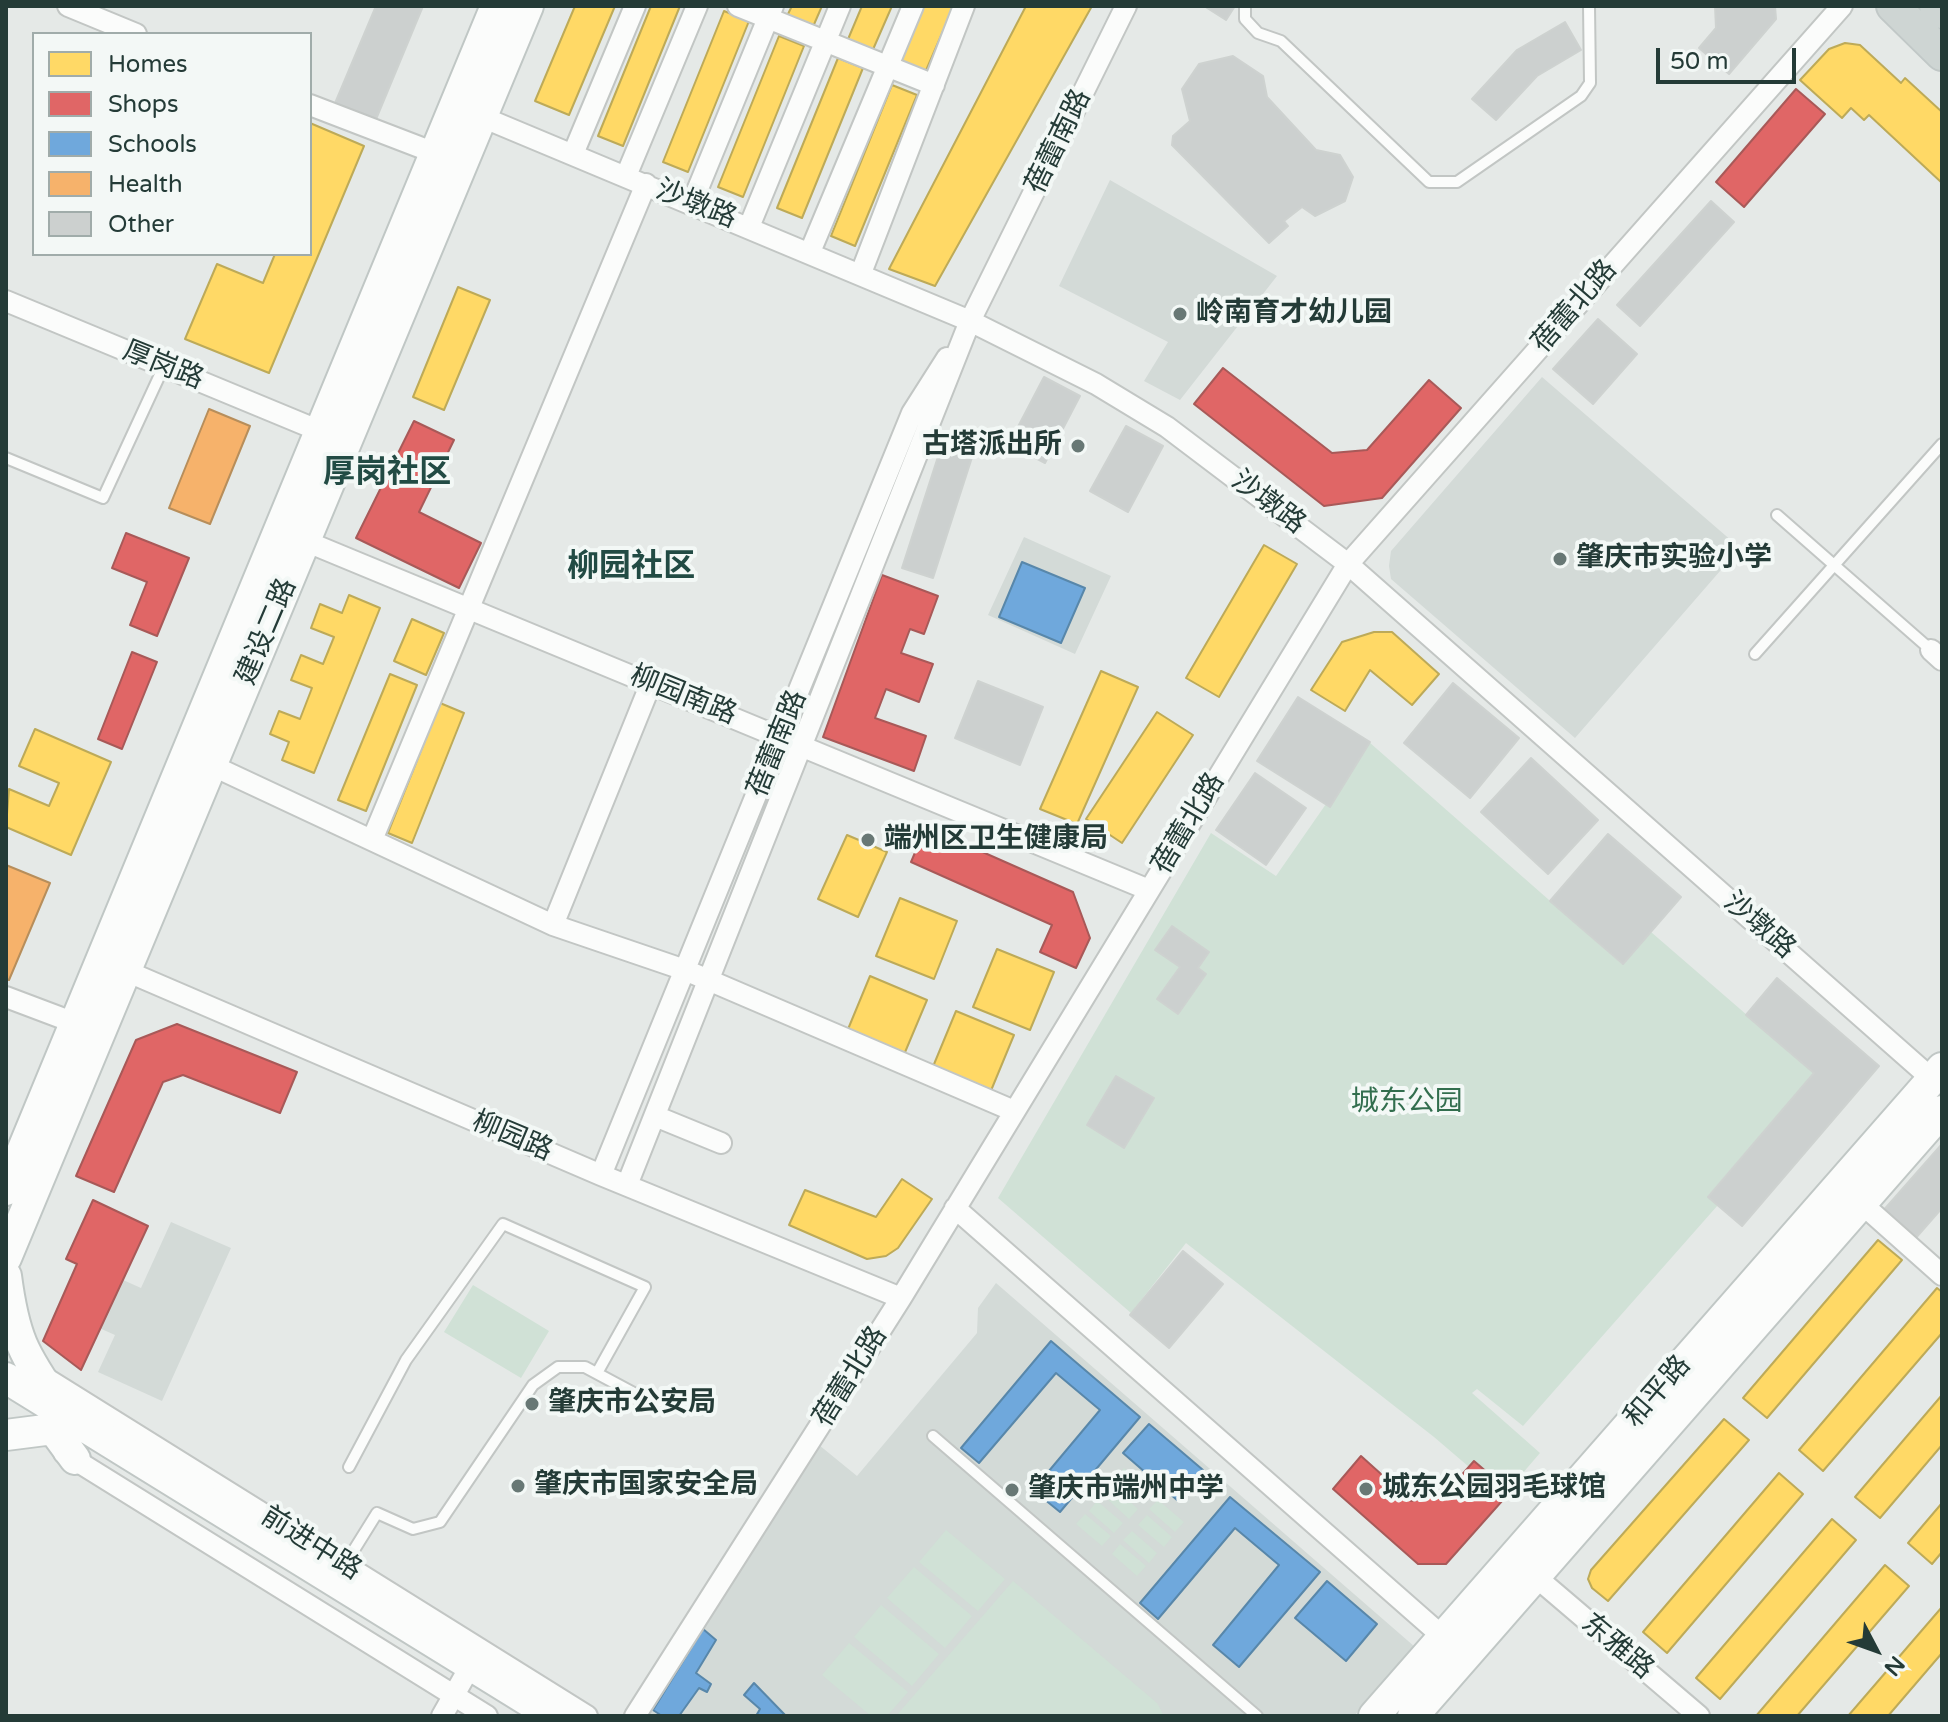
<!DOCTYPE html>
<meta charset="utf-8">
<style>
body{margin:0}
#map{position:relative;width:1948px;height:1722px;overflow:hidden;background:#e5e9e7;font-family:"Varela Round",sans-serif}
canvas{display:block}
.frame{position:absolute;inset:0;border:8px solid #243b37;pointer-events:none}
.legend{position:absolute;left:32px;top:32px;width:280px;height:224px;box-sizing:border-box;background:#f3f8f6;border:2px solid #a0acaa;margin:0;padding:10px 14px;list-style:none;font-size:24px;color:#243b37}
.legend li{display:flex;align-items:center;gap:16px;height:40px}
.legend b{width:40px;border:2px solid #a0acaa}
.north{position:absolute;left:1836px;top:1610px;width:80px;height:80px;-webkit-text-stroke:6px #f3f8f6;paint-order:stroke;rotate:131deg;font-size:22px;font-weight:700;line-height:32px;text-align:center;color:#243b37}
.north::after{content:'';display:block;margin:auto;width:28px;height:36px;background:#243b37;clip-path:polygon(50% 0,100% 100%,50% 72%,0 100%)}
.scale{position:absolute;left:1656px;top:48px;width:140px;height:36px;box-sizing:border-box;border:4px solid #243b37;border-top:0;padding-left:10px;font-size:24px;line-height:28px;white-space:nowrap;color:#243b37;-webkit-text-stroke:6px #f3f8f6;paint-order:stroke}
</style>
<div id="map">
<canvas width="1948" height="1722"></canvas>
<div class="frame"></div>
<ul class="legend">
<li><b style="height:22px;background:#ffd966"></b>Homes</li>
<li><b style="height:22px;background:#e06666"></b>Shops</li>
<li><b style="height:22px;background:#6fa8dc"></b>Schools</li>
<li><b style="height:22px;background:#f6b26b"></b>Health</li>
<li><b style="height:22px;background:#ccd0cf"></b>Other</li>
</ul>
<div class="north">N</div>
<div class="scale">50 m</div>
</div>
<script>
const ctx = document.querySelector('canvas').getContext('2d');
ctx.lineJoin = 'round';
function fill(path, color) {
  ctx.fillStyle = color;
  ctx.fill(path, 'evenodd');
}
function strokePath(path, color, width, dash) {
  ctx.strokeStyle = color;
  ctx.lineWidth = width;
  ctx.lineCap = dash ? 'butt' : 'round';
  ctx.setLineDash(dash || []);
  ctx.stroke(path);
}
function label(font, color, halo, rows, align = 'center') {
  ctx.font = font + ' "Varela Round","Noto Sans SC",sans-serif';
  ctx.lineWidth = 8;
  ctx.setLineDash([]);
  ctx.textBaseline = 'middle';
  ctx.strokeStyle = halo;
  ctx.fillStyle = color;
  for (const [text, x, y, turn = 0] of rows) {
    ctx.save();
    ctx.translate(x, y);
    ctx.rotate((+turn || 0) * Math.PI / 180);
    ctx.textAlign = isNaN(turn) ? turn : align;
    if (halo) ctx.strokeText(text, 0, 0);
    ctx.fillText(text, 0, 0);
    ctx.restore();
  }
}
fill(new Path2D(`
 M1110,180L1277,276L1180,400L1144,381L1168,342L1059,286Z
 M1542,377L1740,548L1575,738L1391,579L1389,566L1391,551Z
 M1024,537L1111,576L1075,654L988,615Z
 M171,1222L231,1248L162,1401L98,1372L115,1335L63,1312L85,1263L141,1288Z
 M996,1283L1415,1647L1354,1716H643L819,1445L857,1476L977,1333L978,1308Z`), '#d3dad7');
fill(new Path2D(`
 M1369,742L1622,964L1651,932L1814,1073L1708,1196L1718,1205L1523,1426L1477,1389L1472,1393L1540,1453L1503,1496L1434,1437L1186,1243L1131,1313L998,1198L1211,833L1276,876Z
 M473,1285L549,1331L521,1378L444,1332Z
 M1124,1468L1150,1491L1141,1501L1116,1478Z
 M1112,1486L1138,1509L1129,1519L1104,1496Z
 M1158,1500L1184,1522L1175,1532L1149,1509Z
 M1097,1501L1123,1523L1114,1533L1089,1511Z
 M1085,1514L1111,1536L1102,1546L1076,1524Z
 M1147,1515L1172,1537L1164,1547L1138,1525Z
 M946,1530L1005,1579L978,1611L919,1562Z
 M1132,1531L1157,1553L1149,1563L1123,1540Z
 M1120,1544L1146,1566L1137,1576L1112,1554Z
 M914,1567L972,1616L945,1648L887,1598Z
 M1013,1581L1157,1703L1164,1716H896Z
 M881,1605L939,1654L912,1686L854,1637Z
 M849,1643L908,1692L887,1716H871L822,1675Z`), '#d0e1d6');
const homes = new Path2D(`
 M575,6H615L569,115L535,101Z
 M651,6H680L623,146L598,136Z
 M792,6H822L812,29L786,18Z
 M862,6H892L871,54L846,44Z
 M924,6H954L924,75L899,64Z
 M1026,6H1092L935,286L889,269Z
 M724,11L749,21L688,172L663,162Z
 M779,36L804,46L743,197L718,187Z
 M1845,43L1860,45L1901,83L1905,78L1942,112V183L1869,115L1864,120L1851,108L1842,118L1800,80L1829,49Z
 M838,58L863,68L802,218L777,208Z
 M892,85L917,95L855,246L831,236Z
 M310,123L364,146L269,373L185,339L217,264L263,283L275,254H310Z
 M458,287L490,300L444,410L413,397Z
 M1264,545L1297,564L1219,697L1186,678Z
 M349,595L380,608L314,773L282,760L289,742L270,734L279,711L300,719L312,688L291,680L301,655L323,664L334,637L311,628L320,604L342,613Z
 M412,619L444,633L426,675L394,661Z
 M1374,632H1392L1439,674L1412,705L1370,670L1345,711L1311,690L1342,642Z
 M1101,671L1138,687L1077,824L1040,809Z
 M390,674L417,685L366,811L338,800Z
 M440,703L464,713L412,843L388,833Z
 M1157,712L1193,735L1122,843L1086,819Z
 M35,729L111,762L71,855L6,827L9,789L49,806L59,783L19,766Z
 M847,835L887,852L858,917L818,899Z
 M900,898L957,921L934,979L876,956Z
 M997,949L1054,972L1030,1030L973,1007Z
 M870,976L927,1000L903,1057L846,1034Z
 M956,1011L1014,1035L990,1093L932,1069Z
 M902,1179L932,1199L898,1248L886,1256L867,1259L789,1225L805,1190L876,1217Z
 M1878,1240L1902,1260L1767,1418L1743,1398Z
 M1937,1288L1942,1292V1333L1823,1471L1799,1450Z
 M1942,1395V1445L1880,1518L1855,1497Z
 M1724,1419L1749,1440L1608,1601L1592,1588L1588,1579L1591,1570Z
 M1779,1473L1803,1494L1667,1653L1643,1632Z
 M1942,1503V1552L1932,1564L1908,1543Z
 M1832,1519L1856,1540L1720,1699L1696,1678Z
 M1885,1565L1909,1586L1797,1716H1756Z
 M1942,1607V1653L1888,1716H1848Z`);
fill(homes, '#ffd966');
strokePath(homes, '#bdaa58', 2);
const shops = new Path2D(`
 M1796,89L1825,114L1744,207L1716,182Z
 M1223,368L1332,453L1367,450L1429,380L1461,408L1382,498L1324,506L1194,404Z
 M414,421L454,440L419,512L481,543L459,588L356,538Z
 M126,533L189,558L157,636L130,625L147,582L112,568Z
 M882,575L938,596L924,634L910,629L901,653L933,664L919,702L886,689L875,718L926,736L914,771L823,737Z
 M132,652L157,662L122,749L98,739Z
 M926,827L1073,892L1090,938L1076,968L1040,952L1052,925L911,862Z
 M177,1024L297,1072L280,1113L183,1075L163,1082L114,1192L76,1176L136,1040Z
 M93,1200L148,1226L81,1370L43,1341L77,1264L66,1259Z
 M1361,1456L1411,1501L1444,1495L1474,1461L1510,1492L1446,1564H1418L1333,1489Z`);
fill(shops, '#e06666');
strokePath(shops, '#a85958', 2);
const schools = new Path2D(`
 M1022,562L1085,588L1061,643L999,617Z
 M1051,1341L1140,1417L1060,1512L1033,1490L1100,1410L1056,1373L979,1463L961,1448Z
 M1149,1424L1203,1470L1177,1500L1123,1453Z
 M1230,1497L1320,1572L1239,1667L1213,1645L1279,1565L1235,1528L1158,1619L1140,1603Z
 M1327,1581L1377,1624L1346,1661L1295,1618Z
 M703,1629L716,1640L696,1673L711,1684L707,1692L699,1688L679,1716H662L653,1710Z
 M754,1683L786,1716H756L760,1709L744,1695Z`);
fill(schools, '#6fa8dc');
strokePath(schools, '#5887aa', 2);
const health = new Path2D(`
 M209,409L250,426L210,524L169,508Z
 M6,865L50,883L9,980L6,979Z`);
fill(health, '#f6b26b');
strokePath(health, '#b78e5b', 2);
const building = new Path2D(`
 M376,6H423L374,124L333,108Z
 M1204,6H1235L1226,20Z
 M1715,6H1775L1776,19L1729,74L1699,48L1716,28Z
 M1565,22L1581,50L1537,76L1496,120L1472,99L1517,50Z
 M1233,56L1263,76L1267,97L1316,150L1340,155L1353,177L1345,201L1315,216L1302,207L1284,221L1288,226L1269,243L1172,145L1173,136L1190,121L1182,89L1199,64Z
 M1711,201L1734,222L1640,326L1617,305Z
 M1598,319L1637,354L1593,404L1553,369Z
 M1044,377L1080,396L1045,463L1009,444Z
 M1126,426L1163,446L1128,512L1090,491Z
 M945,435L976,445L933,578L902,568Z
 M978,681L1043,707L1020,765L955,738Z
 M1453,683L1519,738L1470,798L1404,743Z
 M1298,697L1370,742L1330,807L1257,761Z
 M1531,758L1598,820L1548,874L1481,812Z
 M1255,773L1306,808L1266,865L1216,830Z
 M1608,834L1681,897L1623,964L1550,901Z
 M1172,926L1209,952L1198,968L1206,974L1178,1014L1157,999L1180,967L1155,950Z
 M1777,978L1879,1066L1742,1226L1708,1197L1814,1073L1746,1015Z
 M1116,1076L1154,1098L1124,1148L1087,1125Z
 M1942,1144V1208L1914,1240L1882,1212Z
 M1183,1251L1223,1284L1169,1348L1130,1315Z`);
fill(building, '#ccd0cf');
strokePath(building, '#ced2d0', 2);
const lane = new Path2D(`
 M1245,6V19L1258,33L1281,41L1429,182H1457L1581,96L1590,83L1589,6
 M6,458L103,498L164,366
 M1777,515L1931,650
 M1755,654L1942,444
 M933,1436L1257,1716
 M349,1467L406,1360L503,1224L645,1287L597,1373
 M344,1566L377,1513L413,1529L440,1522L533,1385L558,1367H585L656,1405`);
const street = new Path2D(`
 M68,6L136,34
 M738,6L934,85
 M310,105L435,153
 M482,117L970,321L1096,384L1167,427L1348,564L1932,1079
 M573,154L635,6
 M626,176L697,6
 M692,203L773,6
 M749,227L840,6
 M810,252L913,6
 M861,273L964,6
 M6,301L320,431
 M305,541L1149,890
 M1931,650L1942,660
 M211,765L553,925L685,970L1014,1111
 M372,840L646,184
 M553,925L651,683
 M126,971L601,1175L901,1298
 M6,997L75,1023
 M655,1116L721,1143
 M601,1175L912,413L947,358
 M627,1185L970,321L1126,6
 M1861,1203L1942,1275
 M955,1208L1450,1643
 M47,1379L587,1716
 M64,1453L487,1716
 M1536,1577L1699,1716
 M442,1716L471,1665
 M635,1716L901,1298L1348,564L1842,6`);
const secondary = new Path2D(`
 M6,1190L496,6
 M6,1258L528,6
 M6,1276C14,1337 23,1354 58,1404
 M6,1378L553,1716
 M53,1429L75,1459
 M6,1435L53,1429
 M1374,1716L1942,1068
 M1413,1716L1942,1111`);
const primary = new Path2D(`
 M1893,6L1942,54
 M1936,6L1942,12`);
strokePath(lane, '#c2c6c4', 14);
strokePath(street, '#c2c6c4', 24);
strokePath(secondary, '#c0c7c5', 34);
strokePath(primary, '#c1c8c7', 36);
strokePath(lane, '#fbfcfb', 10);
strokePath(street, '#fbfcfb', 20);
strokePath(secondary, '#fbfcfb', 30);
strokePath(primary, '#ced5d3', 32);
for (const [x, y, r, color] of [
 [1180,314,8,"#687875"],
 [1078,446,8,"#687875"],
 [1560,559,8,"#687875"],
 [868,840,8,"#687875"],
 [532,1404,8,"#687875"],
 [518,1486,8,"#687875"],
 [1366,1489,8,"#687875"],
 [1012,1490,8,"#687875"]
]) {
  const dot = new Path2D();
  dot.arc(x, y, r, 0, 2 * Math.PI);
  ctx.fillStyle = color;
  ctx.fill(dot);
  strokePath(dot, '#f3f8f6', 3);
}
label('28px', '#243b37', '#f3f8f6', [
 ["蓓蕾南路",1059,142,-64],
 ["沙墩路",696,205,22],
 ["蓓蕾北路",1575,307,-49],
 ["厚岗路",163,366,22],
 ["沙墩路",1268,503,37],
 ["建设二路",267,632,-67],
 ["柳园南路",683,696,22],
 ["蓓蕾南路",778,744,-68],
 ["蓓蕾北路",1189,824,-59],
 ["沙墩路",1759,926,41],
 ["柳园路",512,1137,23],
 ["蓓蕾北路",851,1377,-58],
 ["和平路",1658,1392,-49],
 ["前进中路",311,1544,32],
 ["东雅路",1617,1647,40]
]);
label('bold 28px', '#243b37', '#f3f8f6', [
 ["岭南育才幼儿园",1196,314],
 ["古塔派出所",1062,446,"right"],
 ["肇庆市实验小学",1576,559],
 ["端州区卫生健康局",884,840],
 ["肇庆市公安局",548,1404],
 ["肇庆市国家安全局",534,1486],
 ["城东公园羽毛球馆",1382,1489],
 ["肇庆市端州中学",1028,1490]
], 'left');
label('28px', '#326e4e', '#f3f8f6', [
 ["城东公园",1407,1103]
]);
label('bold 32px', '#224b44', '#f3f8f6', [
 ["厚岗社区",387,474],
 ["柳园社区",631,568]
]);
</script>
